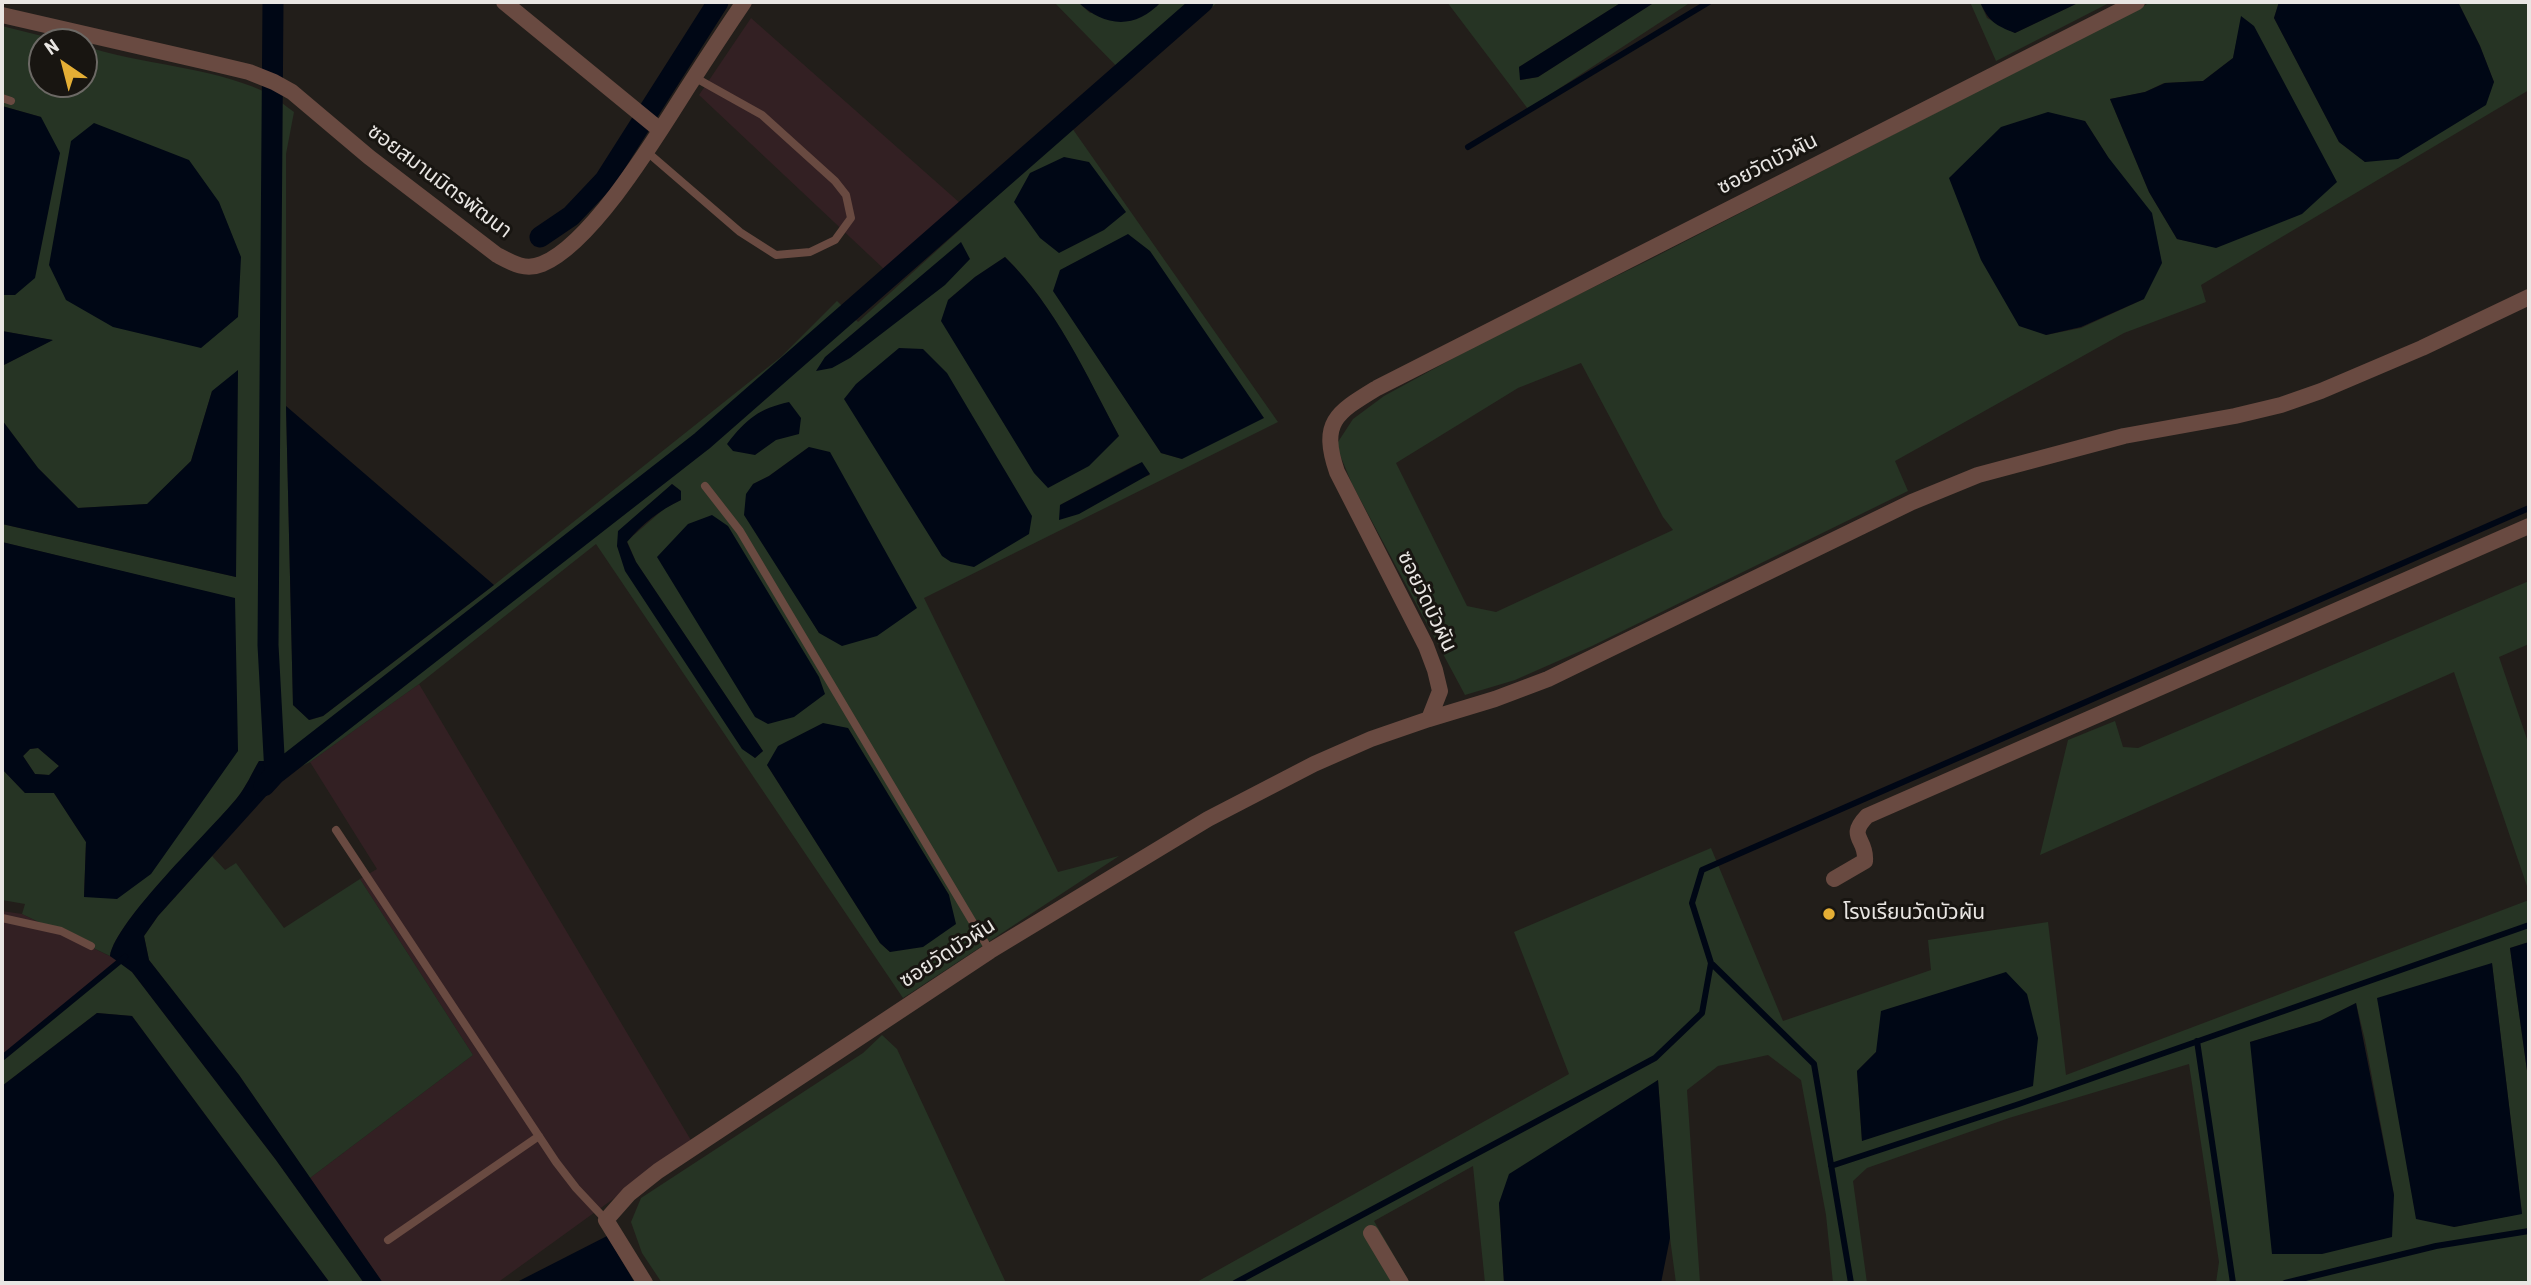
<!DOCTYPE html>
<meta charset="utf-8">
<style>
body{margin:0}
#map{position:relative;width:2531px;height:1285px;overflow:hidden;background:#221e1a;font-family:"Roboto Condensed",sans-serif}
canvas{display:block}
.frame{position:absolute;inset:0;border:4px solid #e9e6e3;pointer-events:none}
.north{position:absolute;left:28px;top:28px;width:70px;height:70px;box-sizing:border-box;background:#181511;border:2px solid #6c6965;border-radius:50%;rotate:325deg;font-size:19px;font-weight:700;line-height:28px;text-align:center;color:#e9e6e3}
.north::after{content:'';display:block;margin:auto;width:24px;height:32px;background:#e4ae35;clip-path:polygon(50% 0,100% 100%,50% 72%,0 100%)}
</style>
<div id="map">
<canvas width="2531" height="1285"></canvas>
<div class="frame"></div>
<div class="north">N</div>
</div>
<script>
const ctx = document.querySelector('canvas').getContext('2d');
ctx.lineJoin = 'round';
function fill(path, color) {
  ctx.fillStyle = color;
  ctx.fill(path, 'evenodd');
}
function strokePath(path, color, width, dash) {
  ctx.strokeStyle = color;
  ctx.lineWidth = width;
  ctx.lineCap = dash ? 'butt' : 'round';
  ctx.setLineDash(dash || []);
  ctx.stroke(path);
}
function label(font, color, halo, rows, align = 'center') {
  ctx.font = font + ' "Roboto Condensed","Noto Sans Thai",sans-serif';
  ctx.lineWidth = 6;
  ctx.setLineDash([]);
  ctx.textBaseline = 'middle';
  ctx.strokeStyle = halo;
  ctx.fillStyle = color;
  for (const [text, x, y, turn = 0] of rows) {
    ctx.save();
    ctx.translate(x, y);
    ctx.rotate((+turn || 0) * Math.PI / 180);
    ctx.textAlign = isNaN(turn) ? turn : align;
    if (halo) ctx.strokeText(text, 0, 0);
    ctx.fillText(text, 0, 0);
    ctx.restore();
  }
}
fill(new Path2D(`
 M751,18L960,203L885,270L699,95Z
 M419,684L692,1142L497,1283H383L310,1178L473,1055L360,879L377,869L310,762Z
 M2,911L22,914L118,960L2,1057Z`), '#332023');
fill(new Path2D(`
 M1054,2H1078L1090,13L1156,7L1161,2H1218L1129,79Z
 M1447,2H1622L1519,67L1521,80L1538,77L1655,2H1691L1528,109Z
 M1970,2H1980L1987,18L2015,33L2080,2H2111L1996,61Z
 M2151,2H2279L2274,18L2339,142L2365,162L2494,82L2480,46L2458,2H2529V90L2201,285L2206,302L2124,333L1895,461L1908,491L1592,646L1515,680L1465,695L1352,484L1336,445L1353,419L1384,396L1494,336L1649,260ZM2242,17L2216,247L2177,239L2149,192L2110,99L2145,92L2164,83L2203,81L2233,58ZM2085,121L2108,157L2144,299L2081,328L2046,335ZM1581,363L1663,517L1673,530L1496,612L1467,606L1396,463L1518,388Z
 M2,26L66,42H42V84H84V46C142,65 207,66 263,91C274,96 284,105 294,112L286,154V406L293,705L310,720L323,716L494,585L782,356L837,301L858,322L1072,128L1278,422L924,598L1058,872L1119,856L903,998L596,544L419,684L310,762L286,774L280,761H259C252,773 246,787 237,798C210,832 116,920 110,956L22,914L25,904L2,900V769L25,793H54L86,842L84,896L235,599L2,542V524L236,577L212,391L191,461L148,504L78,508L38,468L2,420V366L52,340L2,331V295H15L41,117L2,106ZM1005,257C1056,307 1085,374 1119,436L948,300L975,277ZM1054,291L1182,459L1161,453ZM809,447L819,633L794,590L753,484L769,476ZM1141,463L1150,475L1060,505L1131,467ZM672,484L681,491V500L665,508L627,541L636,562L763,751L755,758L617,546ZM848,728L949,895L890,952L880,943L767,765Z
 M2529,581V644L2499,657L2529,745V892L2454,672L2040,855L2068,740L2115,721L2123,747L2138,748Z
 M38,748L59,766L49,775L35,774L23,756L30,749Z
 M1711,848L1783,1021L1931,970L1928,940L2048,922L2066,1075L2529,900V942L2510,948L2529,1085V1283H2216L2219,1262L2189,1064L2009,1118L1867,1168L1853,1181L1867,1283H1833L1826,1215L1801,1080L1768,1055L1718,1066L1687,1090L1700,1283H1676L1670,1238L1658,1080L1499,1203L1504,1283H1485L1473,1166L1374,1221L1410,1283H1195L1569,1074L1514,932ZM2492,964L2522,1213L2454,1227ZM2356,1003L2365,1040L2394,1195L2250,1042L2320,1021ZM1876,1052L1862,1141L1857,1071Z
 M212,856L225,870L236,863L284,928L360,879L473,1055L310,1178L239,1075L149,960L144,936L158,916Z
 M118,960L132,972L276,1160L364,1283H330L132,1016L97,1013L2,1086V1057Z
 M882,1035L897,1049L1006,1283H662L642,1253L631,1222L641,1198L863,1053Z`), '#263424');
fill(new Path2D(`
 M1078,2H1161C1135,30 1104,27 1078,2Z
 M1622,2H1655L1538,77L1520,80L1519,67Z
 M1980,2H2080L2015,33C1995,25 1989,22 1980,2Z
 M2279,2H2458L2480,46L2494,82L2486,105L2398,159L2365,162L2339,142L2274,18Z
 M2241,16L2254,26L2337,182L2302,214L2216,248L2177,239L2149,192L2110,99L2145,92L2165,83L2203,81L2233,58Z
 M2,106L41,117L60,153L35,278L15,295H2Z
 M2048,112L2085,121L2108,157L2152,213L2162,263L2144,299L2081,327L2046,335L2019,326L1981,260L1949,178L2001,127Z
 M94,123L189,160L219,202L241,257L238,317L201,348L113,327L66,300L49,265L71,141Z
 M1064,157L1089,162L1126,212L1104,230L1059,253L1040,238L1014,202L1030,173Z
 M1128,234L1150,251L1264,418L1182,459L1161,453L1053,291L1060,270Z
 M961,242L970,259L945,285L850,358L832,368L816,371L825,357Z
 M1005,257C1056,307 1086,374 1119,436L1089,466L1048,488L1034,473L941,321L948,300L975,277Z
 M2,331L53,340L2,366Z
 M899,348L923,349L947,373L1032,516L1029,534L974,567L951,562L942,556L844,399L856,384Z
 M238,370L236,577L2,524V420L38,468L78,508L147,504L191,461L212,391Z
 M789,402L801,418L799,434L776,440L755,455L733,451L727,444C747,418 759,409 789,402Z
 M286,406L494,585L323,716L309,720L293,705Z
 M809,447L830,452L917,608L877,636L842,646L819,633L744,515L746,494L753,484L769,476Z
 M1142,462L1150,474L1079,514L1059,520L1060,505Z
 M672,484L681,491V500C660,510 642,524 627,542L636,562L763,751L755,758L742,749L625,571L617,546L618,531Z
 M712,515L728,526L819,677L825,694L794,717L768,724L755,717L657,557L688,524Z
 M2,542L235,598L238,751L151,874L117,899L84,897L86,842L54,793H25L2,769ZM38,748L59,766L49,775L35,774L23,756L30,749Z
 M823,723L848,728L949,895L956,924L923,947L890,952L880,943L767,765L778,746Z
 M259,761H280L286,774L158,916L144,936L149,960L239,1075L383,1283H364L276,1160L132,972L110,956C116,920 210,831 237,798C246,787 252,773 259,761Z
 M2529,942V1085L2510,948Z
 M2492,963L2522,1214L2454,1227L2416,1219L2377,998Z
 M2006,972L2027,994L2038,1038L2033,1086L1862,1141L1857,1071L1876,1052L1881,1011Z
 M2356,1003L2394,1195L2392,1237L2322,1254H2272L2250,1042L2320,1021Z
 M97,1013L132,1016L330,1283H2V1086Z
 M1658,1080L1670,1238L1661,1283H1504L1499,1203L1509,1174Z
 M607,1236L635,1283H515Z`), '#000715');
strokePath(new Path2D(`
 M1468,147L1709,2
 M2197,1041L2233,1283
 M2,1058L125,957
 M1831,1166L2019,1104L2529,925
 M1235,1283L1655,1058L1702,1013L1711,963
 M1851,1283L1814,1064L1711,963L1692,903L1702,870L2529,508
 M2285,1283L2436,1246L2529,1231`), '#000715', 6);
strokePath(new Path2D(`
 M540,237L571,216L605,180L718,2
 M275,774L702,441L1203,2
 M264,786L275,774L268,645L273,2`), '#000715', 21);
strokePath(new Path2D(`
 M2,98L11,101
 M646,151L740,232L776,255L810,252L835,240L851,218L846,195L835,181L762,115L694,77
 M705,486L740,531L990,951
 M336,830L556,1162L576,1188L606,1220
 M2,918L61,931L91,946
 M388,1240L539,1136`), '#694a41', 8);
strokePath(new Path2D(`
 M504,2L660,130
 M2,15L207,62L249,72L274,82L292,92L369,157L497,255C512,263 525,271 542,264C593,243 658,134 688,87C706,59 725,30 744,2
 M1429,719L1495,699L1548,679L1912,502L1978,475L2124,436L2235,416L2281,405L2321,391L2422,348L2529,297
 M1834,879L1865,861C1867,838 1846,838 1867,816L2529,526
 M1371,1233L1401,1283
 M645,1283L606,1220L629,1194L658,1171L990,951L1208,819L1314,764L1371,739L1429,719L1440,691L1435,670L1426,646L1337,472C1320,422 1336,413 1377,388L2137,2`), '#694a41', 16);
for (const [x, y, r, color] of [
 [1829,914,7,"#e4ae35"]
]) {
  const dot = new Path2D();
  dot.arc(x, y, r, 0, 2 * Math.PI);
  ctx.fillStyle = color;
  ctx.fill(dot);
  strokePath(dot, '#181511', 2.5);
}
label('21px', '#e9e6e3', '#181511', [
 ["ซอยวัดบัวผัน",1768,165,-27],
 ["ซอยสมานมิตรพัฒนา",439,182,37],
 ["ซอยวัดบัวผัน",1426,602,64],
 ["ซอยวัดบัวผัน",948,954,-33]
]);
label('21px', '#e9e6e3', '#181511', [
 ["โรงเรียนวัดบัวผัน",1843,914]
], 'left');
</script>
